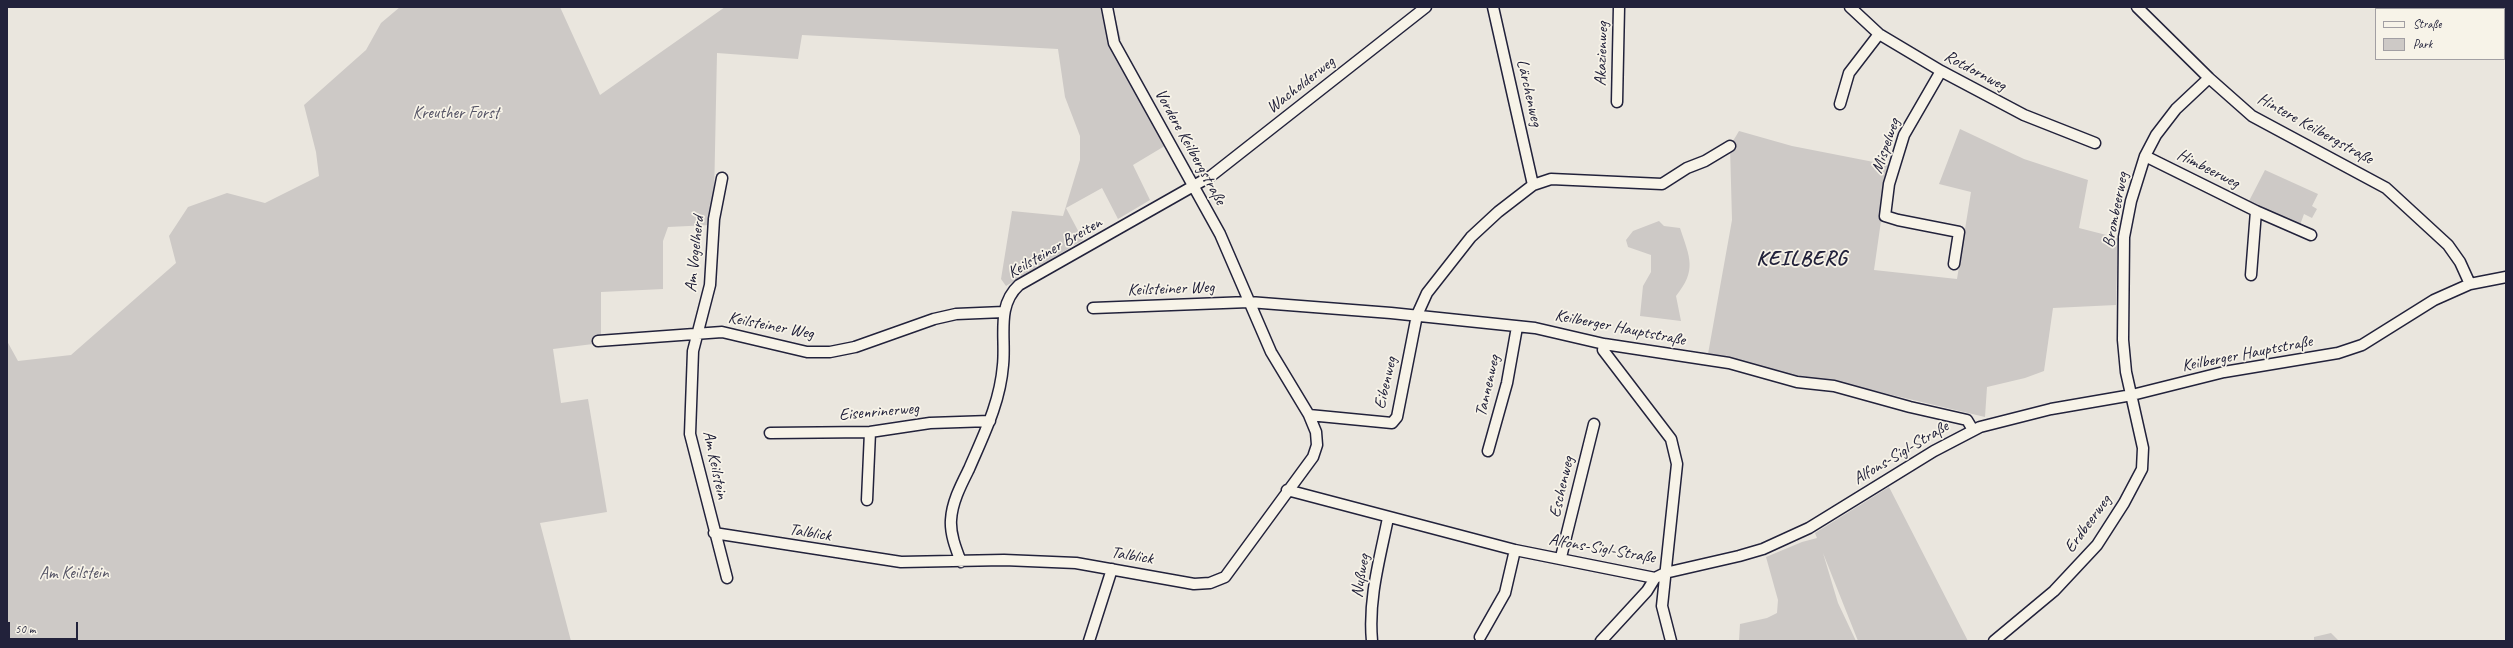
<!DOCTYPE html>
<meta charset="utf-8">
<style>
body{margin:0}
#map{position:relative;width:2513px;height:648px;overflow:hidden;background:#eae6de;font-family:Caveat,sans-serif}
canvas{display:block}
.frame{position:absolute;inset:0;border:8px solid #22223b;pointer-events:none}
.legend{position:absolute;left:2375px;top:8px;width:130px;height:52px;box-sizing:border-box;background:#f7f3e8;border:1px solid #a29fa3;margin:0;padding:5px 7px;list-style:none;font-size:12px;color:#22223b}
.legend li{display:flex;align-items:center;gap:8px;height:20px}
.legend b{width:20px;border:1px solid #a29fa3}
.scale{position:absolute;left:8px;top:622px;width:70px;height:18px;box-sizing:border-box;border:2px solid #22223b;border-top:0;padding-left:5px;font-size:12px;line-height:14px;white-space:nowrap;color:#22223b;-webkit-text-stroke:3px #f7f3e8;paint-order:stroke}
</style>
<div id="map">
<canvas width="2513" height="648"></canvas>
<div class="frame"></div>
<ul class="legend">
<li><b style="height:5px;background:#f7f3e8"></b>Straße</li>
<li><b style="height:11px;background:#cdc9c6"></b>Park</li>
</ul>
<div class="scale">50 m</div>
</div>
<script>
const ctx = document.querySelector('canvas').getContext('2d');
ctx.lineJoin = 'round';
function fill(path, color) {
  ctx.fillStyle = color;
  ctx.fill(path, 'evenodd');
}
function strokePath(path, color, width, dash) {
  ctx.strokeStyle = color;
  ctx.lineWidth = width;
  ctx.lineCap = dash ? 'butt' : 'round';
  ctx.setLineDash(dash || []);
  ctx.stroke(path);
}
function label(font, color, halo, rows, align = 'center') {
  ctx.font = font + ' Caveat,sans-serif';
  ctx.lineWidth = 3.5;
  ctx.setLineDash([]);
  ctx.textBaseline = 'middle';
  ctx.strokeStyle = halo;
  ctx.fillStyle = color;
  for (const [text, x, y, turn = 0] of rows) {
    ctx.save();
    ctx.translate(x, y);
    ctx.rotate((+turn || 0) * Math.PI / 180);
    ctx.textAlign = isNaN(turn) ? turn : align;
    if (halo) ctx.strokeText(text, 0, 0);
    ctx.fillText(text, 0, 0);
    ctx.restore();
  }
}
fill(new Path2D(`
 M400,7H560L600,95L725,7H1113L1121,40H1112L1168,144L1133,165L1150,200L1118,219L1102,188L1066,208L1083,240L1006,286L1001,279L1012,211L1063,216L1080,160V136L1065,97L1058,49L802,35L798,59L717,53L714,198L710,225L668,227L663,241V289L601,292V343L553,349L561,403L588,399L607,512L540,523L571,641H7V341L18,361L71,355L176,263L169,236L188,207L227,193L265,203L319,176L316,152L304,105L366,50L381,23Z
 M1960,129L2024,159L2088,180L2079,228L2118,238L2116,305L2053,308L2044,371L2025,378L1987,387L1985,417L1833,381L1795,376L1708,354L1732,220L1730,146L1739,131L1792,146L1889,165L1874,270L1957,279L1971,192L1939,184Z
 M2265,170L2318,194L2312,206L2317,209L2312,218L2304,214L2300,225L2249,201Z
 M1659,221L1664,226L1680,228C1690,258 1697,270 1676,296L1681,321L1640,316L1643,286L1651,272V255L1628,247L1626,240L1633,231Z
 M1889,487L1968,641H1858L1823,553L1838,603L1856,641H1739L1740,624L1767,618L1777,613L1778,600L1766,557L1802,542L1817,538L1815,533Z
 M2331,633L2339,641H2314V637Z`), '#cdc9c6');
const minor = new Path2D(`
 M1493,7L1533,185
 M1850,7L1879,34L1941,71L2024,115L2095,143
 M2137,7L2209,78L2252,116L2386,188L2448,245L2460,262L2470,284
 M1941,71L1904,135L1889,184L1885,216L1898,220L1959,232L1954,264
 M1617,102L1619,7
 M1840,104L1849,73L1879,34
 M2145,156L2256,211L2311,235
 M722,178L714,219L710,285L693,351L690,434L727,578
 M2251,275L2256,211
 M1093,308L1249,302L1391,313L1535,328L1604,344L1729,363L1797,382L1834,386L1910,407L1967,420L1973,430
 M598,341L722,332L807,352H830L855,347L934,319L956,314L1004,312
 M1604,344L1603,350L1671,439L1677,464L1662,606L1671,641
 M1309,415L1392,423L1397,417L1417,315L1427,293L1471,237L1498,212L1533,185L1551,179L1662,184L1687,168L1705,161L1730,146
 M770,433L870,432L930,423L990,421
 M1488,451L1507,383L1517,327
 M1287,490L1515,550L1655,578L1665,573L1739,556L1763,549L1809,528L1934,451L1980,427L2051,409L2132,395L2224,372L2338,353L2362,345L2434,300L2470,284L2506,277
 M867,500L870,432
 M714,533L901,562L1004,560L1076,563L1194,584L1210,583L1225,577L1313,457L1317,445L1316,432L1309,415L1271,352L1220,234L1114,43L1107,7
 M1561,557L1594,424
 M961,562C956,549 950,534 951,520C952,502 961,485 969,469C984,434 1000,403 1003,365C1006,337 996,306 1019,285L1211,176L1426,7
 M1480,637L1505,593L1515,550
 M1089,641L1112,569
 M1372,641C1368,599 1380,558 1388,518
 M1601,641L1647,591L1655,578
 M1994,641L2054,591L2097,545L2124,503L2142,469L2143,448L2126,372L2123,340L2124,237L2131,201L2145,156L2156,135L2176,109L2209,78`);
strokePath(minor, '#22223b', 13);
strokePath(minor, '#f7f3e8', 10);
label('17px', '#22223b', '#f7f3e8', [
 ["Akazienweg",1602,54,-88],
 ["Rotdornweg",1975,71,28],
 ["Wacholderweg",1301,85,-38],
 ["Lärchenweg",1529,93,77],
 ["Hintere Keilbergstraße",2315,129,29],
 ["Mispelweg",1886,146,-71],
 ["Vordere Keilbergstraße",1190,147,61],
 ["Himbeerweg",2208,169,27],
 ["Brombeerweg",2116,210,-79],
 ["Keilsteiner Breiten",1055,248,-30],
 ["Am Vogelherd",695,254,-84],
 ["Keilsteiner Weg",1171,289,-2],
 ["Keilsteiner Weg",771,326,11],
 ["Keilberger Hauptstraße",1620,328,11],
 ["Keilberger Hauptstraße",2247,354,-11],
 ["Eibenweg",1386,383,-77],
 ["Tannenweg",1488,386,-77],
 ["Eisenrinerweg",879,412,-5],
 ["Alfons-Sigl-Straße",1901,453,-31],
 ["Am Keilstein",715,465,78],
 ["Eschenweg",1562,487,-77],
 ["Erdbeerweg",2088,524,-54],
 ["Talblick",810,533,9],
 ["Alfons-Sigl-Straße",1602,549,10],
 ["Talblick",1132,556,9],
 ["Nußweg",1361,576,-80]
]);
label('17px', '#555465', '#f7f3e8', [
 ["Kreuther Forst",456,114],
 ["Am Keilstein",74,574]
]);
ctx.letterSpacing = '1px';
label('bold 21px', '#22223b', '#f7f3e8', [
 ["KEILBERG",1802,259]
]);
ctx.letterSpacing = '0px';
</script>
